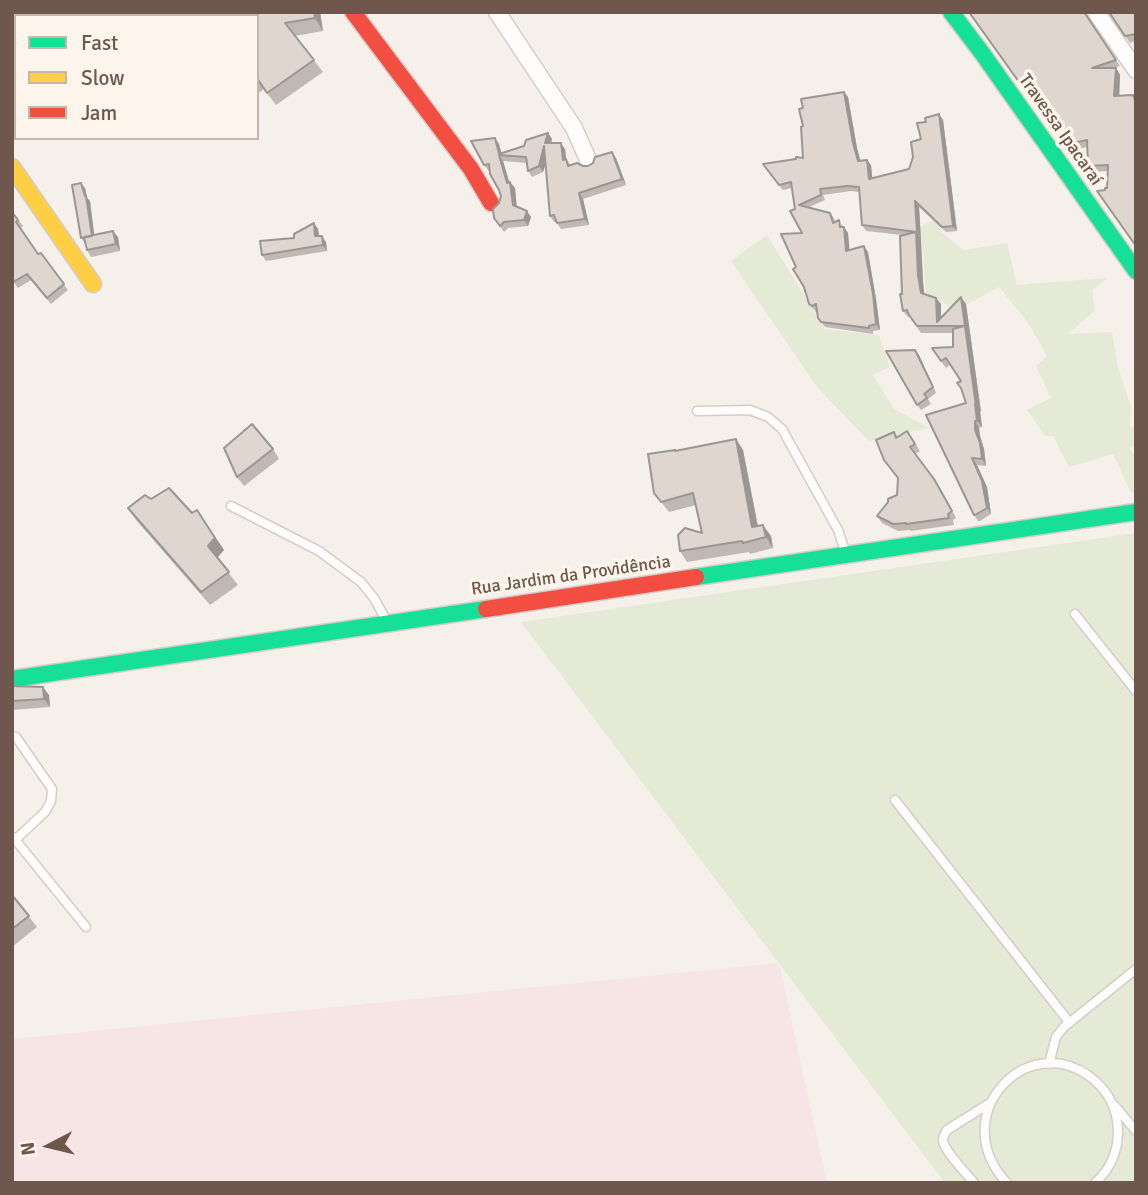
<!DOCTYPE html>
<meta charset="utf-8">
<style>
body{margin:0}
#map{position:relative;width:1148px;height:1195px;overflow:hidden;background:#f6f0ea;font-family:Signika,sans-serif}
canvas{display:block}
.frame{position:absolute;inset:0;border:14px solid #70574d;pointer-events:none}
.legend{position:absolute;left:14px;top:14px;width:245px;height:126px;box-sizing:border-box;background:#fdf5ec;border:2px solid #c5b6ac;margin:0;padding:9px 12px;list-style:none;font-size:21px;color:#70574d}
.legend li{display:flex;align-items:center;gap:14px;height:35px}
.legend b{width:35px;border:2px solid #c5b6ac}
.north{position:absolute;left:14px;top:1111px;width:70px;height:70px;-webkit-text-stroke:5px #fdf5ec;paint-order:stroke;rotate:263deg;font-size:19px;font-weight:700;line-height:28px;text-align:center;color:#70574d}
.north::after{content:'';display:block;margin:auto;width:24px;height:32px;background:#70574d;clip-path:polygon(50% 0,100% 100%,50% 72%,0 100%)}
</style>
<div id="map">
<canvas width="1148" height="1195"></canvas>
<div class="frame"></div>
<ul class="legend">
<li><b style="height:9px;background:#16e098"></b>Fast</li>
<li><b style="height:9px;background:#ffcf43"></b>Slow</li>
<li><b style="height:9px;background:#f24e42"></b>Jam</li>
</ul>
<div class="north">N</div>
</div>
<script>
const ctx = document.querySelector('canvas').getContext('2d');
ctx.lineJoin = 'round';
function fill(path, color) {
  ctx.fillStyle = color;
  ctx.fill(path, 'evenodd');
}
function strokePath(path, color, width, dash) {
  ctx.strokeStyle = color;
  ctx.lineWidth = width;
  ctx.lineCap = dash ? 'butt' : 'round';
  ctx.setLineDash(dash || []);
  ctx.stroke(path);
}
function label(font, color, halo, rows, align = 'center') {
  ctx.font = font + ' Signika,sans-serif';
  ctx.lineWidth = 7;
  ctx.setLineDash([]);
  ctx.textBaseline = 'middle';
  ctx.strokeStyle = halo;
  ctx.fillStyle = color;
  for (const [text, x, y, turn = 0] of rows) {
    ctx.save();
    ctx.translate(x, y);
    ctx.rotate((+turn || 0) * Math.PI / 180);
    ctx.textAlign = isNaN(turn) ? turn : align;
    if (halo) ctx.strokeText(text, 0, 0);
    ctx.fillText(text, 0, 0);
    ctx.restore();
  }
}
fill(new Path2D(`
 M779,963L827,1183H12V1039Z`), '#f7e4e4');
fill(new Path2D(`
 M936,218L942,233L964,250L1007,243L1017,285L1108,278L1092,290L1095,310L1068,334L1112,332L1118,367L1131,407L1130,427L1136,426V446L1129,447L1136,459V492L1131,493L1113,454L1069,467L1053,436H1045L1027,410L1051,398L1036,366L1047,356L1027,321L999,287L957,310L926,294L921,227Z
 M767,235L825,329L879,335L890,367L873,375L894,409L929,428L869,441L817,387L731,261Z
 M1136,533V1183H945L521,622Z`), '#e4ead6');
const lane = new Path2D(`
 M109,12L112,16
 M207,12L209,16
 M697,411L750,410L768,417L782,429L838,530L845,551
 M231,506L319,551L361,582L374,598L386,620
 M1075,614L1136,691
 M12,736L16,737L52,789L51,801L45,812L15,840
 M895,800L1069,1022
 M13,837L86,927
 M1049,1064L1056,1037L1064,1027L1136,969
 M1115,1106L1136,1131
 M974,1183C966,1173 945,1152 943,1141C943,1135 944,1135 947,1130L990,1103
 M1007,1183C945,1117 1025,1030 1089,1076C1104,1087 1114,1102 1117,1120C1121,1144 1113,1167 1095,1183`);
const street = new Path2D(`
 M56,12L59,16
 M497,12L574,128L589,162
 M1096,12L1136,70`);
const fast = new Path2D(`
 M951,12L982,53L1136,271
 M696,577L1136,512
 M12,679L486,609`);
const slow = new Path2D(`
 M12,167L93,284`);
const jam = new Path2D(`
 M353,12L471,169L491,203
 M486,609L696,577`);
strokePath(lane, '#d5cdc8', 11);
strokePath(street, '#d5cdc8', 19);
strokePath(fast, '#d4ccc7', 19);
strokePath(slow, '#d4ccc7', 19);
strokePath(jam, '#d4ccc7', 19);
strokePath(lane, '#fefdfc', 8);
strokePath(street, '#fefdfc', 16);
strokePath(fast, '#16e098', 16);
strokePath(slow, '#ffcf43', 16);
strokePath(jam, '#f24e42', 16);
fill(new Path2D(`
 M223,12H320L323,31L295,36L323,72L276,105L264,89L257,94V16Z
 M968,12H1084L1120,66L1113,68H1116L1120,75L1119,96L1136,246L1105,190L1107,188L1108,171L1093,172L1088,166L1087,147L1069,151Z
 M1109,12H1136V41L1130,43Z
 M844,92L848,97L857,148L860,161L871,165L872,179L909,169L921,139L926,122L939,114L943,120L957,231L946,232L919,207L923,282L924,294L941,304V317L966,304L981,412L980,411L982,427L979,428L980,436L984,449L986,466L977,465L987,487L991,514L980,521H978L974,515L966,403L961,381L950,365L946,368L932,348L953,347V333H921L910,317H908L903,311L902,294V235L866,231L862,225L859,192L851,191L823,195L825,200L809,207L830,213L834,218L835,222L842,225L848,233L849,250L868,252L876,299L880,330L873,331V334L825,327L818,318L817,311L816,312L809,304L796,267L802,233L795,209L792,188L783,190L763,164L803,158V108Z
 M548,133L552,139L551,143L565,149L566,159L571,165L588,166L616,158L626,185L583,199L589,225L561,229L556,222H554L550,216L546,163L543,172L532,177L528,171L527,163L503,161L509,182L515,188L517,207L531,217L528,226L508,228L504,232L494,218L501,196L499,190L489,171L484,165L495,138L499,144L501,153L524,146Z
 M85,188L87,198L90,201L94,235L118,237L120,251L91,257L87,250L85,243L81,238Z
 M12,212L23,226L21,228L38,254L41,253L68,290L51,304L31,280L18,288L12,280Z
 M314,223L318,229L319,236L326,242L327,251L266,261L262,255L294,238Z
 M915,350L919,355L936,393L928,399L931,404L921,410L917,405Z
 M894,432L898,437L912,438L920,451L915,454L939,486L956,518L953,520L954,525L911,531L910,530L898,531L882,523L877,516L897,495L898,478Z
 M736,439L743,450L758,526L771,536L773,548L750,554L749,552L687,562L680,551L702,533L696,505L669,512L654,493L675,451Z
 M273,449L279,459L244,486L237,477Z
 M151,499L192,513L197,510L224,550L217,558L238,585L210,605L136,520L128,508Z
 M12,686L49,695L50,707L12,710Z
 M12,895L37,927L12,947Z`), '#c0b8b3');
fill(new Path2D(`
 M314,12H320L323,31L315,18Z
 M1116,68L1120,75L1119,102L1114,96Z
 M844,92L848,97L857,148L862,166L858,161L853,143Z
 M939,114L943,120L957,231L953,226Z
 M548,133L552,139L549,149L545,143Z
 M495,138L499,144L502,155H500Z
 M561,143L565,149L567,166L563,160Z
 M544,146L549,152L543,172L539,166Z
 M612,152L616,158L626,185L622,179Z
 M499,155L503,161L511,188L510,182L515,188L517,211L513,205Z
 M867,160L871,165L873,185L869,179Z
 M81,183L85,188L87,198L90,201L95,241L92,236Z
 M579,193L583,199L589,225L585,219Z
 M915,201L919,207L921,238L917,232Z
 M527,211L531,217L528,226L524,220Z
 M314,223L318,229L320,242L315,236Z
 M844,227L848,233L850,256L846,251Z
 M113,231L118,237L120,251L116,244Z
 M916,232L921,238L923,282L925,300L921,293L918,275Z
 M322,236L326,242L327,251L323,245Z
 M864,246L868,252L876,299L880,330L876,324Z
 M961,297L966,304L981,412L980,411L982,427L977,421Z
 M936,298L941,304V326L937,322Z
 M915,350L919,355L936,393L933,387Z
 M975,421L979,428L980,436L984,449L986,466L982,459L975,430Z
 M736,439L743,450L760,538L752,527Z
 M972,458L977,465L987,487L991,514L987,508Z
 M197,510L224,550L217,558L208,546Z
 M763,525L771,536L773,548L766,537Z
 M43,687L49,695L50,707L44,699Z`), '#9c9692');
const building = new Path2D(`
 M223,12H314L315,18L285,23L314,60L267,93L257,78V16H224Z
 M969,12H1084L1116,60L1092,68H1116L1114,96L1133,95L1136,103V246L1097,191L1105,190V188H1107L1108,165L1088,166L1087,140L1064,145Z
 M1109,12H1136V34L1125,36Z
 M844,92L853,143L858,161L867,160L869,179L909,169L913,157L911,142L921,139L917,123L926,122L925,118L939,114L953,226L942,227L915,201L917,232L862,225L859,187L847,186L820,189L821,195L799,205L830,213L833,223L839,220L840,227H844L846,251L864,246L873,294L876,324L869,326V328L821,322L818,318L816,304L812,306L809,304L804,287L793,269L796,267L781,234L802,233L790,211L795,209L791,182L779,185L763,164L796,159V157L803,158L801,127L803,126L799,109L803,108L801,99Z
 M548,133L545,143H561L563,160L566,159L568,166L577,163L583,166H588L593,163L595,157L612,152L622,179L579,193L585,219L557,223L554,215L550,216L544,146L539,166L528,171L526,157L499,155L507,183L510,182L513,205L527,211L524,220L504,222L500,226L494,218L493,209L499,203L501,196L499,190L490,174L489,164L484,165L471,141L495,138L499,154L524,146L526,140Z
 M81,183L85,196H86L92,236L81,238L72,185Z
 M12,212L18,220L16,222L38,254L41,253L64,284L47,298L27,274L13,282L12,280Z
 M314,223L315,236H322L323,245L262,255L260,241L294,238V234Z
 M113,231L116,244L87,250L84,237Z
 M916,232L918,275L921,293L936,298L937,322L961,297L976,406L975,404L977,421H975V430L980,443L982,459L972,458L982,481L987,508L975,515H974L926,415L966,403L961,388L957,383L961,381L946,358L941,361L932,348L953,347V329L964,326H917L909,315L907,310L903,311L900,294H902L900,236Z
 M915,350L933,387L924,394L927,398L917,405L886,351Z
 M252,424L273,449L237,477L224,448Z
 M907,431L915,444L910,447L934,479L952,511L948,514L949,518L906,524V523L893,524L877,516L888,502V499L897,495L898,478L884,460L876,440L894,432L896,438Z
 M736,439L752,527L763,525L766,537L743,543L742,541L680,551L678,535L685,528L702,533L693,493L661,502L654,493L648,454L675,450V451Z
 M169,488L192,513L197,510L215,538L208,546L229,572L201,592L128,508L145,495L151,499Z
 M12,686L43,687L44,699L12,701Z
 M12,895L29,916L12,929Z`);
fill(building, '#dfd6d0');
strokePath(building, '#9c9692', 2);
label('18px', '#70574d', '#fdf5ec', [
 ["Travessa Ipacaraí",1060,130,55],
 ["Rua Jardim da Providência",571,576,-8]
]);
</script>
